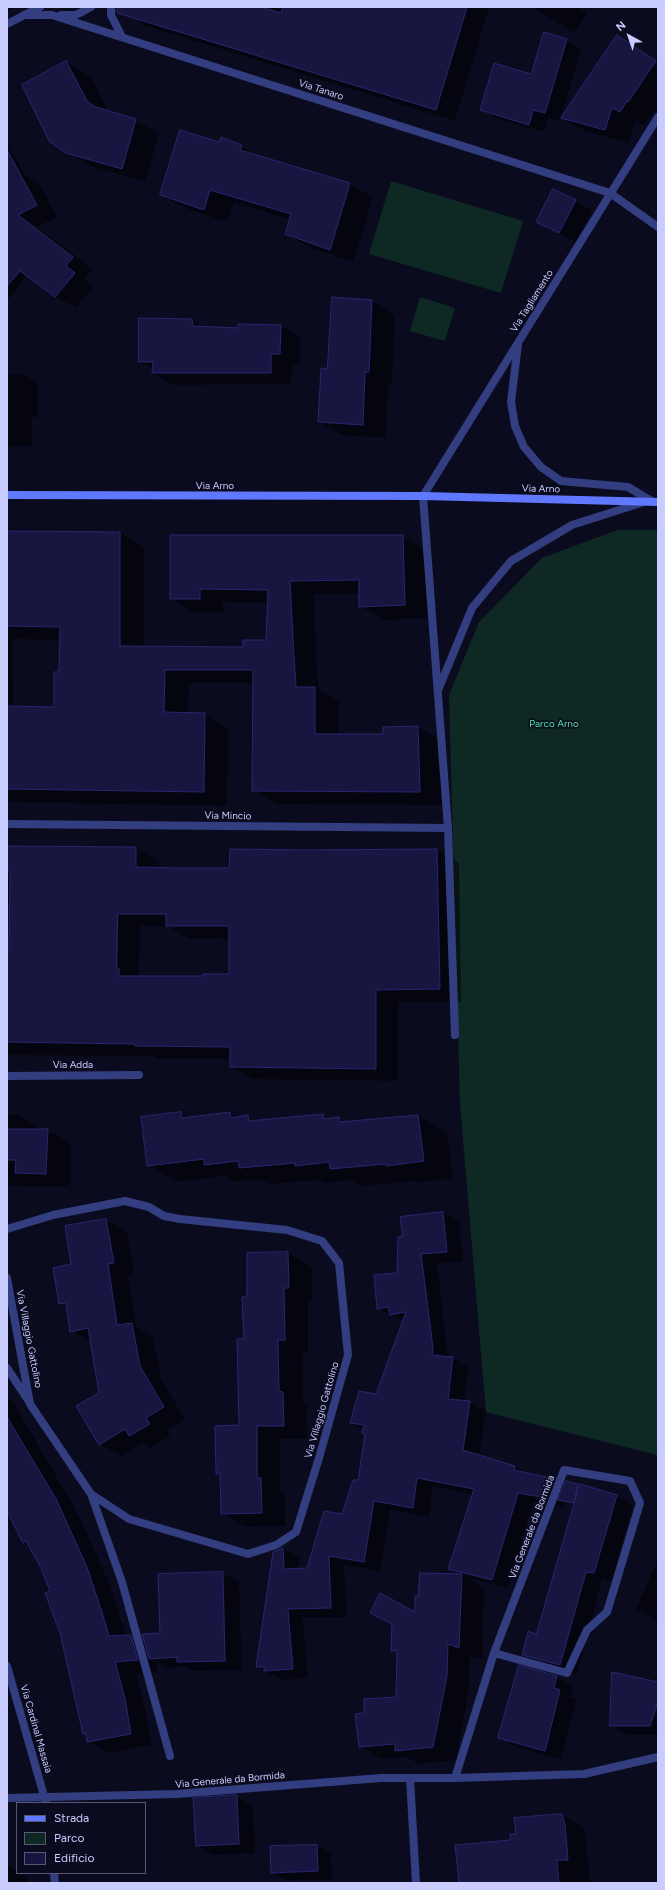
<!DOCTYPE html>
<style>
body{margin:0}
#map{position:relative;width:665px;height:1890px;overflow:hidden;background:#0b0b1f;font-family:Figtree,sans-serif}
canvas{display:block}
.frame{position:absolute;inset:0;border:8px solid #c9ccff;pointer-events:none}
.legend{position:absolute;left:16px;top:1802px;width:130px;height:72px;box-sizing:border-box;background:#0b0b1f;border:1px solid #575879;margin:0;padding:5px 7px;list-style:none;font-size:12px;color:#c9ccff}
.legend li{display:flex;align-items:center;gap:8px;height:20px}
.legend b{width:20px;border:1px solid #575879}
.north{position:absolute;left:609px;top:16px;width:40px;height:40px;-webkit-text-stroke:3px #0b0b1f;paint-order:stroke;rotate:320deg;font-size:11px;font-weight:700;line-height:16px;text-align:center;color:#c9ccff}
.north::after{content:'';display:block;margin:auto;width:14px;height:18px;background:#c9ccff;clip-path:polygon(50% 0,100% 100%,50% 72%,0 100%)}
</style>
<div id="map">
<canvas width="665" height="1890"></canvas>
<div class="frame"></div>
<ul class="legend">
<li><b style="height:5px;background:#6078ff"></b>Strada</li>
<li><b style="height:11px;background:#0e2923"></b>Parco</li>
<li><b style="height:11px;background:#171641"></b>Edificio</li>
</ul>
<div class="north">N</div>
</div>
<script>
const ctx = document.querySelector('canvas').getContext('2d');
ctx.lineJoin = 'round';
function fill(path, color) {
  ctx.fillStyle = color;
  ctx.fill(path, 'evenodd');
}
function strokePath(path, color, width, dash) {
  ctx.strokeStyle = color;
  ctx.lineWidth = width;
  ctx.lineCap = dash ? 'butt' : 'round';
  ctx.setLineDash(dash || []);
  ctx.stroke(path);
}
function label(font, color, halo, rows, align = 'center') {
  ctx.font = font + ' Figtree,sans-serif';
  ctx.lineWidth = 3.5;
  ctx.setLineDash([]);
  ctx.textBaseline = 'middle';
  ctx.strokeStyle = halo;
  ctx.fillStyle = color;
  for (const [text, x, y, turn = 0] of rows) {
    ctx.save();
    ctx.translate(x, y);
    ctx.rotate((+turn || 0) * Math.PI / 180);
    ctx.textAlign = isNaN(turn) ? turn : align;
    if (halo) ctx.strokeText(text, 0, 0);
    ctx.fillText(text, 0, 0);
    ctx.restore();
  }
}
fill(new Path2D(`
 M391,181L523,221L501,293L369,254Z
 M420,297L455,308L445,341L410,331Z
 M617,530H658V1455L486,1412L460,1104L449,695L479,622L542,558Z`), '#0e2923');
fill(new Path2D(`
 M7,7H16L7,11Z
 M125,7H258L269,10L267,7H489L455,121L146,26L126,14Z
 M533,7H578L587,13L574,33Z
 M544,34L567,40L581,49L560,121L548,118L544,132L496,118L481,109L532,75Z
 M617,36L658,62V106L644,125L636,121L628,143L585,131L562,117Z
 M66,62L90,76L109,112L135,120L159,134L145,182L90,166L66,152Z
 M220,143L241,146L261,157L350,184L373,197L353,262L309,247L286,234L290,220L234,202L227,222L185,208L161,195Z
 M7,144L25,175L39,183L57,217L37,227L93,269L85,279L94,285L76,308L56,297L27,275L7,301Z
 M575,201L592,210L576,242L537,222Z
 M372,301L395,315L392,385H388L386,438L342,435L319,422L328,370Z
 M192,320L206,328L239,329L281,326L301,338L300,365H292L291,384L173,385L153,373V369L140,362Z
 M7,374H22L38,383V417H32V446H7Z
 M7,532L120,533L144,547V647L244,648L267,641L268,603L223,602V612L195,613L171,599V536H403L427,550L428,618L384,620L360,606V594H314L317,671L319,690L339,702V735H384L418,727L442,741L444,805L277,804L253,790L254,683H189L188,713L204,714L228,728L227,806L7,802ZM12,639L60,640V673L55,708L13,707Z
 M7,847L136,848L158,861V869H230L303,851L437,850L459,863L461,1002H398V1081L253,1079L231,1066V1059H158L153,1056L7,1055V944H10L11,904H7ZM140,926H168L189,939L230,938V975L204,977H139Z
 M181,1113L189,1118L230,1113L239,1118L247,1116L256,1121L322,1115L330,1119L339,1118L346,1122L418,1116L447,1132L453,1178L416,1183L413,1181L360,1186L350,1180L325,1183L320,1180L270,1184L259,1179L235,1182L225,1176L178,1182L148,1165Z
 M7,1115H18L42,1130H47L71,1144L70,1187L7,1186Z
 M443,1213L459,1222L463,1261L437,1263L448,1358H453L469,1368L464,1401L469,1402L486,1411L479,1456L515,1467L526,1474L554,1480L570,1489L564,1507L534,1501L508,1588L468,1578L484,1588L482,1660L470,1656L469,1690L456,1760L418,1764L407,1757L382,1759L360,1746L366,1714L397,1698L398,1653L392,1650L393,1625L371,1613L415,1614L462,1575L450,1568L473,1494L433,1486L429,1517L390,1510L380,1571L344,1565L347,1617H303L308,1678L282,1680L257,1667L283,1549L299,1558V1569H307L342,1515L359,1481L366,1435L363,1433V1430L351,1423L376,1395L404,1322L378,1308L398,1274L404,1237Z
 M106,1220L127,1233L134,1275L128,1276L136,1327L153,1336L161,1379L185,1419L167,1430L170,1436L151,1448L143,1443L121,1456L100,1444V1394L91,1342L71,1331L67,1307L60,1303L72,1265Z
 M288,1253L312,1267V1301H308V1353H302L303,1404L307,1406V1439H280V1490L285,1493V1526L246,1527L222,1513L221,1476L217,1473L240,1426L248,1297V1254Z
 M7,1399L13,1402L77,1512L108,1580L126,1636H131L146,1645L161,1634L223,1573L239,1582L242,1670L194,1671L186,1666L166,1668L156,1662L158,1672L136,1674L146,1711L151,1745L109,1753L88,1741L87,1736L84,1734L51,1592L42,1568L30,1546L24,1543L7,1509Z
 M616,1496L633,1505L611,1582L602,1580L577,1674L539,1664L523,1654L537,1635Z
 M658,1559V1621L636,1609Z
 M557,1677L573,1686L570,1697L576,1700L561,1759L516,1747L499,1738Z
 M658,1683V1735H628L611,1726Z
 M236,1796L253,1806L255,1853L213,1855L197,1845Z
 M562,1815L583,1827L586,1837L590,1883H460L511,1840Z
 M317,1846L331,1854L332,1879L287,1881L272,1872Z
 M7,1865L17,1871V1873L24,1875L29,1883H7Z`), '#0007');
const building = new Path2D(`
 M118,7H261L281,13L283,7H467L436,110L117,13Z
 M544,32L567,39L545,113L533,110L529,125L480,110L494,63L531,74Z
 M617,35L656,61L628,102L627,101L620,112L612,108L605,130L561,118Z
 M66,61L87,101L96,107L136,119L122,169L66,153L49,141L22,85Z
 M180,130L219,142L221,137L242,145L240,150L350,183L330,250L285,234L291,214L210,190L204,210L160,195Z
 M7,150L37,205L18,215L73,257L66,266L75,273L55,297L20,271L7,286Z
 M553,189L576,200L559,233L536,222Z
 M332,297L372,300L369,372H365L363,425L318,422L321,368L327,369Z
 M139,318L192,319L193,326L238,328V324L281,325L280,354H271V373H152L153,362H139Z
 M7,531L120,532V646L243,647V640H266L268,590L200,589V599H170V535H403L405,605L359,607V580L290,581L294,656L296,687H315V734H383V727L418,726L420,792L252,791L253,670H165L164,712L205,713L204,792L7,789V706L54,707V672H59L60,627L7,626Z
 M7,846L136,847V867L178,868H229L230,849L303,850L437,849L440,989L376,990V1069L230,1067V1047L135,1046V1044L7,1042V949H9L10,872H7ZM118,914H166V926H229V974H203V976H119V968H117Z
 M181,1112L182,1118L230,1112L231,1118L248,1115L249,1121L323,1114L324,1119L339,1117L340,1122L418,1115L424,1161L386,1166V1164L330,1169L329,1162L295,1166V1163L239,1168L238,1161L204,1165V1159L147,1166L141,1117Z
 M7,1129H48L46,1174L15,1173L16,1160H7Z
 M443,1212L447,1252L421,1254L433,1348L432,1355L453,1357L448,1399L470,1401L463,1450L515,1466L514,1470L555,1479L547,1498L518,1493L492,1580L448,1569L474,1489L417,1478L413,1508L374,1501L364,1562L329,1556L331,1608L288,1609L293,1669L264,1671V1667H256L273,1552L283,1548L284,1569L307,1568L324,1511L342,1514L353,1480H358L365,1434L362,1433L364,1425L350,1423L359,1391L376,1394L406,1312L390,1315L388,1307L377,1309L374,1275L397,1273L398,1237L403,1236L400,1217Z
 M106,1219L114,1263L108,1264L117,1325L132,1323L140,1366L164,1407L146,1418L150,1424L129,1436L125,1429L99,1445L76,1406L99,1393L88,1328L70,1332L66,1303L59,1304L53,1268L71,1264L65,1226Z
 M288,1252L289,1288H284L285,1340H278L279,1391L283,1392L284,1426H257V1478H261L262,1513L221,1514L220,1473L216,1474L215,1426L239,1425L237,1339H244L242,1297L247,1296V1253Z
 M7,1417L56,1499L87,1567L102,1612L109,1636L131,1635L138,1660L115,1662L125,1698L131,1734L87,1742L86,1734H83L60,1633L45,1593L50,1591L41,1568L26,1541L23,1543L7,1511Z
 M566,1481L578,1484L574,1503L558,1500Z
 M580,1484L617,1495L594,1573L586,1572L560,1665L522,1655L528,1631L536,1634Z
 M223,1572L225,1661L177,1662V1657L149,1659L142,1634L160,1633L158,1574Z
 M420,1573L462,1574L459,1648L448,1644L447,1676L433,1747L395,1751V1744L359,1747L355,1714L364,1713V1699L396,1697L397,1650L391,1651L392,1624L370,1613L380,1593L415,1612V1596H418Z
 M519,1665L557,1676L554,1688L560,1690L545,1751L498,1738Z
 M612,1672L658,1682V1702L650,1726H610Z
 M237,1795L239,1844L196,1846L193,1798Z
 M562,1814L565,1824L568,1860H557L559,1883H459L455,1845L510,1840V1834H516L514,1818Z
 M317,1845L318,1871L271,1873L270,1846Z`);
fill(building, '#171641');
strokePath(building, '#28266f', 1);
strokePath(new Path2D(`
 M610,193L658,227`), '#333e81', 8);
strokePath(new Path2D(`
 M111,7V15L122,37
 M24,15H52L610,193
 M61,15H76L91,7
 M7,24L40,7
 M518,344L511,402L515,426L524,447L541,467L561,481L628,487L653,502
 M439,688L472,608L511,561L572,525L644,502
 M7,824L448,828
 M455,1035L448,828L423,496L658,117
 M7,1076L139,1075
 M7,1229L53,1215L125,1201L149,1207L164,1216L180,1219L287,1230L322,1241L339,1263L348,1355L319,1458L296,1532L276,1545L248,1554L129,1519L91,1494L30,1404L7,1278
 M7,1368L28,1400
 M91,1494L122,1582L170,1756
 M7,1666L46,1803
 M410,1778L416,1883
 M455,1778L494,1653L564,1470L630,1481L640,1503L607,1612L587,1630L567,1673L494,1653
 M7,1798L176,1794L381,1778H455L584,1774L658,1757
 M54,1873L55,1883`), '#333e81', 8);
strokePath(new Path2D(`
 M7,495L423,496L658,502`), '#6078ff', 8);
label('10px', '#c9ccff', '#0b0b1f', [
 ["Via Tanaro",321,90,18],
 ["Via Tagliamento",532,301,-58],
 ["Via Arno",215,486],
 ["Via Arno",541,489,1],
 ["Via Mincio",228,816,1],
 ["Via Adda",73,1065],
 ["Via Villaggio Gattolino",29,1339,79],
 ["Via Villaggio Gattolino",322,1410,-74],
 ["Via Generale da Bormida",532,1527,-69],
 ["Via Cardinal Massaia",36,1729,74],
 ["Via Generale da Bormida",230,1780,-5]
]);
label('10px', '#4ee6a5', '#0b0b1f', [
 ["Parco Arno",554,724]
]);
</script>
